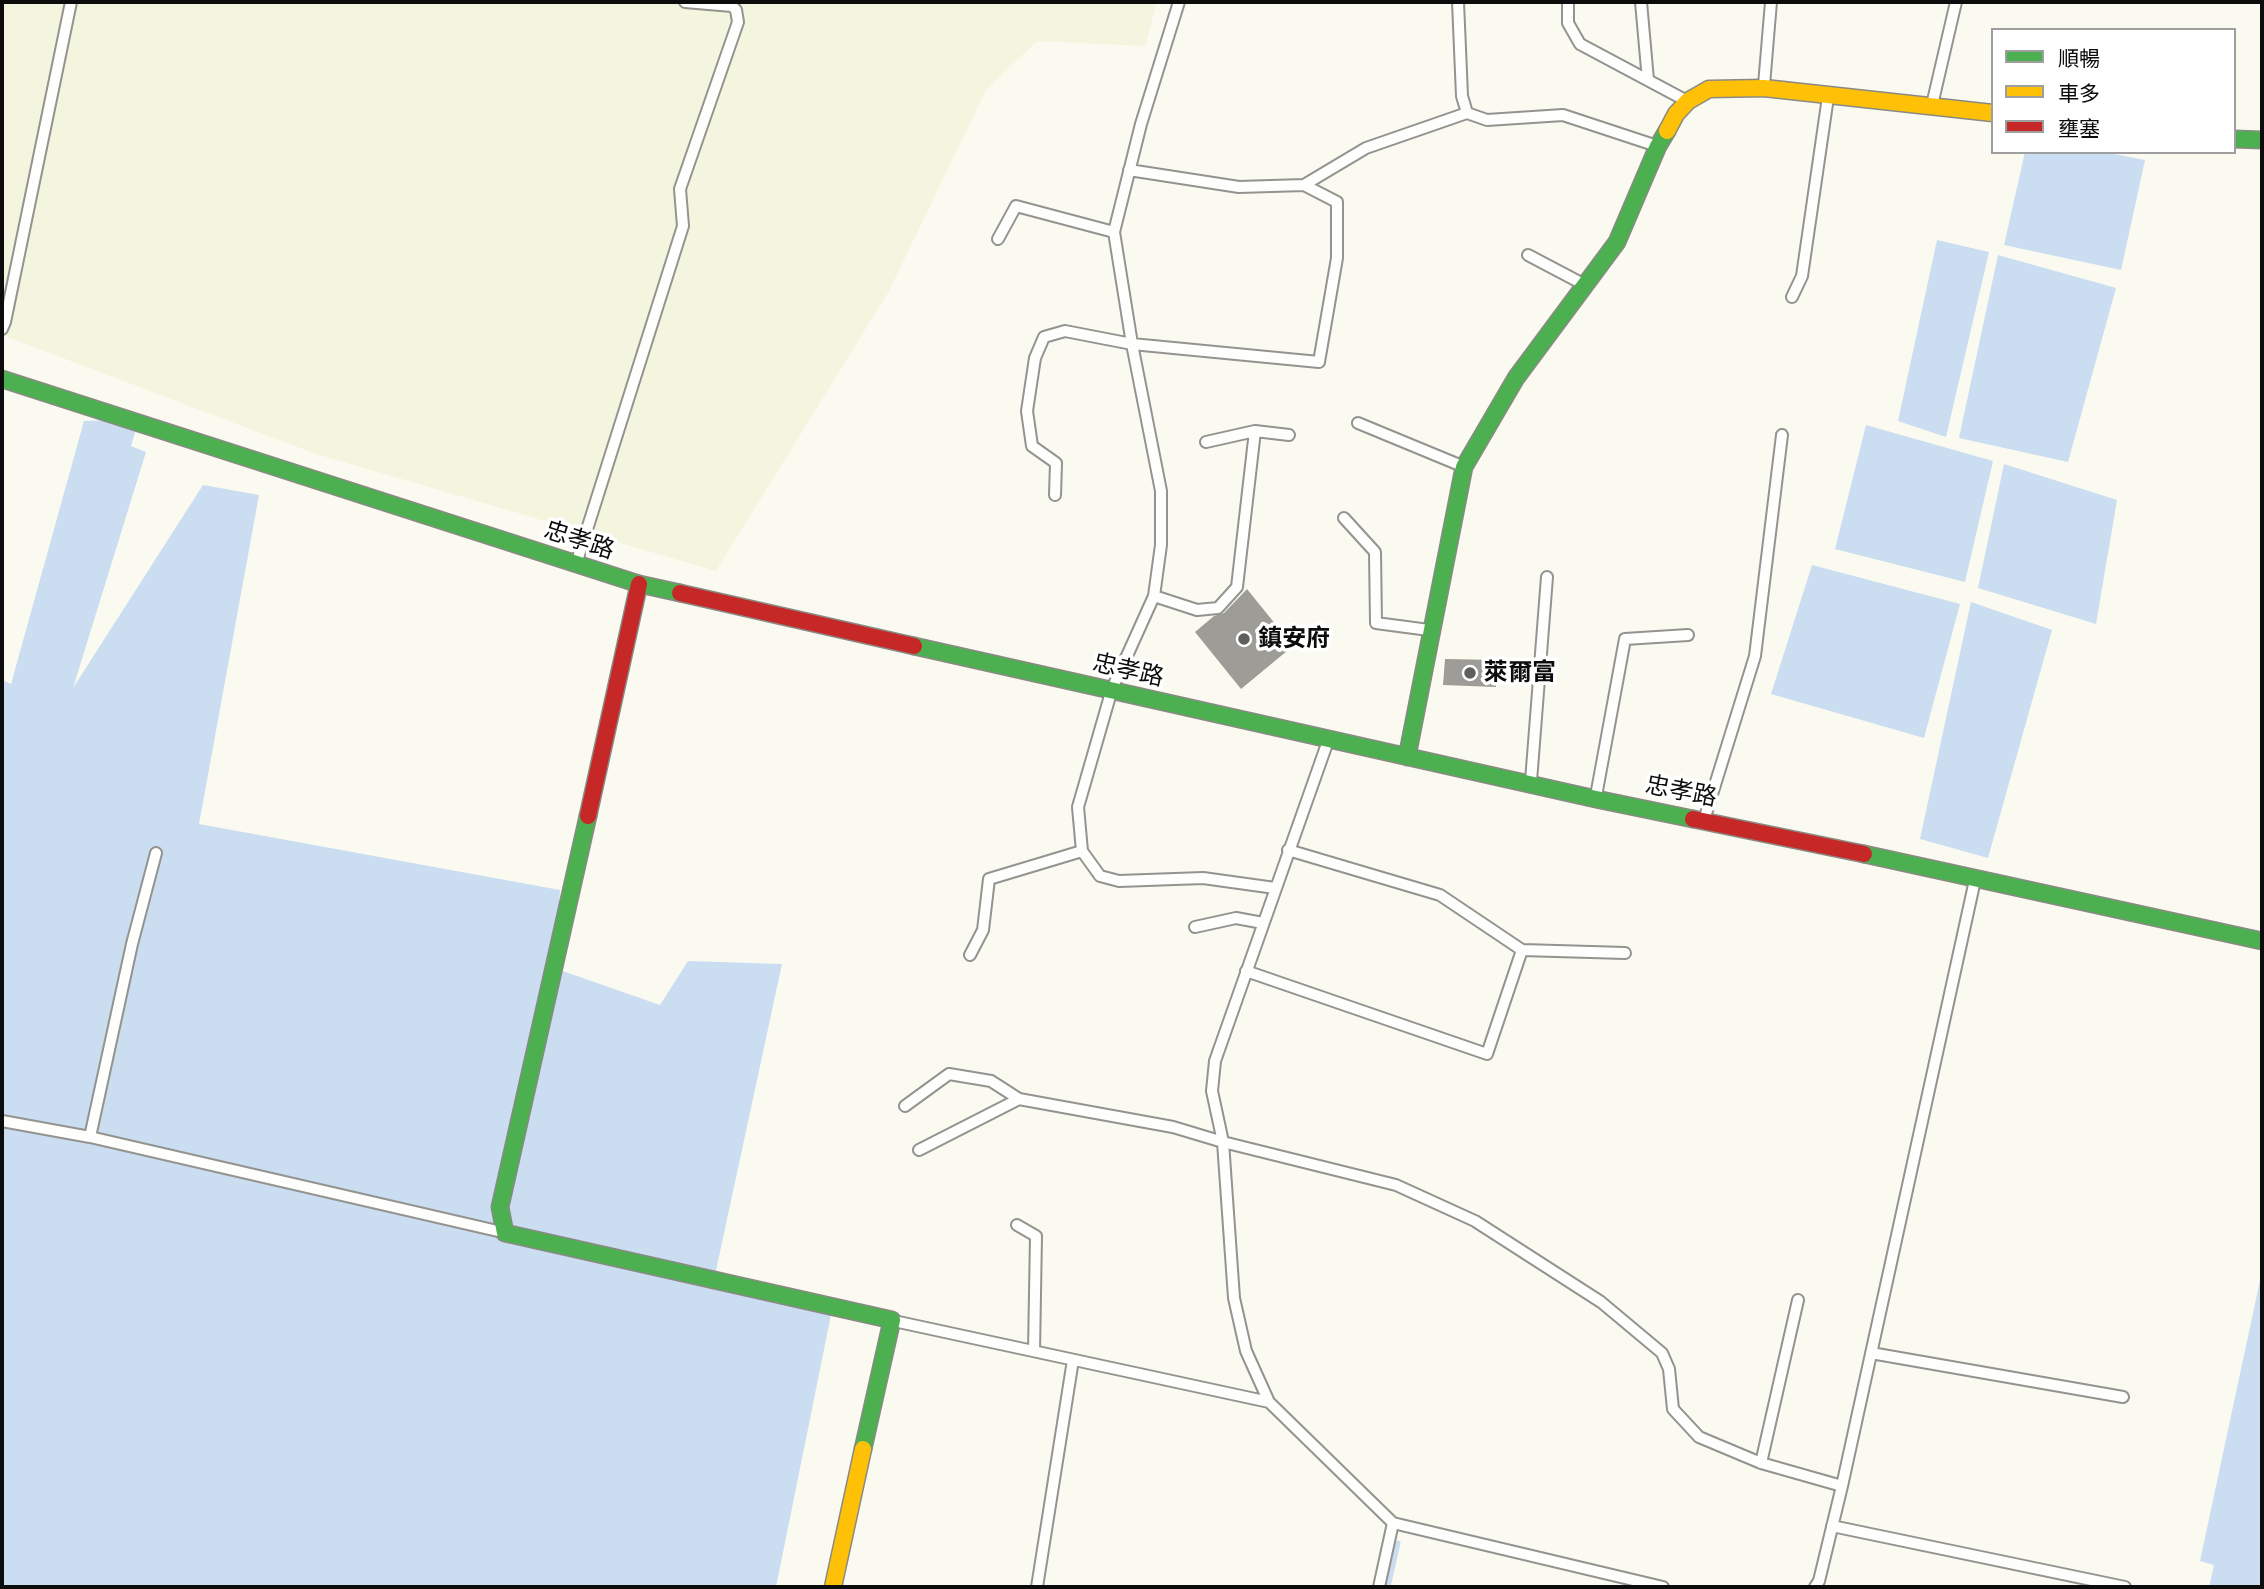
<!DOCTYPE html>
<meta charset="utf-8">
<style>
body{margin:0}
#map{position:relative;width:2264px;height:1589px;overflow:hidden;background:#fafaf0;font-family:"Libre Baskerville","Noto Sans TC",serif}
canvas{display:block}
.frame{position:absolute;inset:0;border:4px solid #0c0c0c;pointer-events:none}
.legend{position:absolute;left:1991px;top:28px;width:245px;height:126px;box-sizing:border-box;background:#fff;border:2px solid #9e9e9e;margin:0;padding:9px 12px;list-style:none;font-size:21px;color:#0c0c0c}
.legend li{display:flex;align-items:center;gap:14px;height:35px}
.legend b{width:35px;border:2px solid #9e9e9e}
</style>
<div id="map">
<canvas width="2264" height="1589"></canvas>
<div class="frame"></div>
<ul class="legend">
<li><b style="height:9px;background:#4caf50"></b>順暢</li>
<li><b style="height:9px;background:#ffc107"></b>車多</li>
<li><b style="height:9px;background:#c62828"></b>壅塞</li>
</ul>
</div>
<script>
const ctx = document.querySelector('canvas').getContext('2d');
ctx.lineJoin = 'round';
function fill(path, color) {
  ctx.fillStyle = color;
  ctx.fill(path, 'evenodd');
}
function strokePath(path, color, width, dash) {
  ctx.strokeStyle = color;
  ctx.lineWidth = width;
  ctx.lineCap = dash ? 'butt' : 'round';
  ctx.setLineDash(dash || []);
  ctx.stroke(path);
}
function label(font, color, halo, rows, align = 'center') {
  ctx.font = font + ' "Libre Baskerville","Noto Sans TC",serif';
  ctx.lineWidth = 7;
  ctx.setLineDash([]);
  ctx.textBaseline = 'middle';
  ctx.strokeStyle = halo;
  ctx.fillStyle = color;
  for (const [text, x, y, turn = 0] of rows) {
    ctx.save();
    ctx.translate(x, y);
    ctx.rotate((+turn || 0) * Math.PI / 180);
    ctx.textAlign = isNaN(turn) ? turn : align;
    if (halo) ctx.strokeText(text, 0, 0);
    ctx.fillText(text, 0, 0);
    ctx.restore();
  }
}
fill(new Path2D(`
 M2,2H1157L1145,46L1037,41L986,90L889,291L716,571L316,454L2,335Z`), '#f4f5de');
fill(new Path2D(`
 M2025,152H2104L2145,160L2121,270L2004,245Z
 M1937,240L1989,252L1946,437L1898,421Z
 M1998,255L2116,288L2068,462L1959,438Z
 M139,419L131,446L146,452L73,688L203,485L259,495L199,824L560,890L554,968L660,1005L688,961L782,964L715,1275L833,1305L776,1587H2V680L11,684L84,421Z
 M1866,425L1993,461L1965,582L1835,549Z
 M2004,464L2117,500L2096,624L1978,588Z
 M1812,565L1960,604L1924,738L1771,694Z
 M1971,602L2052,630L1988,858L1920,839Z
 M2262,1271V1587H2209L2214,1565L2200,1561Z`), '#caddf1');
strokePath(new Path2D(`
 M1388,1587L1398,1543`), '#caddf1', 5);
fill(new Path2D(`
 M1247,589L1293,646L1241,689L1195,632L1214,616L1224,613Z
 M1445,659L1497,660L1496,687L1443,685Z`), '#9d9c96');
const lane = new Path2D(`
 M1179,2L1141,124L1114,232L1132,344L1161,491V545L1154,596L1112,689L1078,807L1082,851L1100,876L1119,881L1203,878L1275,888
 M1458,2L1462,96L1467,113L1487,120L1563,115L1654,145
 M1568,2V23L1580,44L1685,100
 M1641,2L1648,80
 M1764,85L1771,2
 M1932,105L1956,2
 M1129,170L1239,187L1304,185L1366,148L1467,113
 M998,239L1016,206L1114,232
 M1528,255L1583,284
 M1792,297L1802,276L1828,97
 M2,329L5,322L71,2
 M1358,423L1462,466
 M1206,442L1255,431L1289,435
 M1055,495L1056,463L1032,446L1027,411L1035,358L1044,337L1065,331L1132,344L1319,362L1337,258V202L1304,185
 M1344,518L1375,552L1376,623L1429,630
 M577,561L683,226L680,189L738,22L736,10L732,6L685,2
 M1154,596L1197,610L1218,608L1237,587L1255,431
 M1328,741L1215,1061L1212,1091L1223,1142L1234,1298L1246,1351L1269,1402L1393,1523L1379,1587
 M1531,781L1547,577
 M1596,796L1625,639L1688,635
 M1705,817L1755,656L1782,435
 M1195,927L1236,918L1263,923
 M1522,950L1625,953
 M970,955L983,930L989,879L1082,851
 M1246,971L1487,1054L1522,950L1440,895L1288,850
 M905,1106L949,1074L991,1081L1019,1099L1173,1127L1223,1142L1396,1185L1475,1221L1601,1302L1662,1353L1669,1369L1673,1409L1699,1437L1761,1463L1842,1486
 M2,1121L90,1137L502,1232
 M90,1137L132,944L156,853
 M919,1150L1019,1099
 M1017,1225L1036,1236L1034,1351
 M894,1321L1269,1402
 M1871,1353L2123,1397
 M1761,1463L1798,1300
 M1393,1523L1663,1587
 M1832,1526L2125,1587
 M1037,1587L1073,1360
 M1815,1587L1819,1581L1842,1486L1975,880`);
const fast = new Path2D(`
 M2234,139L2262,140
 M2,379L639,584L680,593
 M914,646L1596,799L1693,819
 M1407,757L1464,467L1516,378L1617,242L1658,146L1667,131
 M588,816L500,1207L505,1233L892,1320L863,1449
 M1864,854L2262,941`);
const slow = new Path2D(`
 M1667,131L1676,114L1688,101L1709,89L1764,88L1993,113
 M833,1587L863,1449`);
const jam = new Path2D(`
 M680,593L914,646
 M588,816L639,584
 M1693,819L1864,854`);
strokePath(lane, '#93938f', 14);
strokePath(fast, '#8a8a85', 19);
strokePath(slow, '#8a8a85', 19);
strokePath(jam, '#8a8a85', 19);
strokePath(lane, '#fefefd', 10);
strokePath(fast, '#4caf50', 16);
strokePath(slow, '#ffc107', 16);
strokePath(jam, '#c62828', 16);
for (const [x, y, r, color] of [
 [1244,639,7,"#5f5f5c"],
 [1470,673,7,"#5f5f5c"]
]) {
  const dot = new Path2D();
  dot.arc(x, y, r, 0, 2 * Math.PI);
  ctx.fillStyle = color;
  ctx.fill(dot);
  strokePath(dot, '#fff', 2.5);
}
label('24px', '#0c0c0c', '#fff', [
 ["忠孝路",579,541,18],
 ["忠孝路",1128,671,13],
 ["忠孝路",1681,792,11]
]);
label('bold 24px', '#0c0c0c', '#fff', [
 ["鎮安府",1258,639],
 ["萊爾富",1484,673]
], 'left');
</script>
